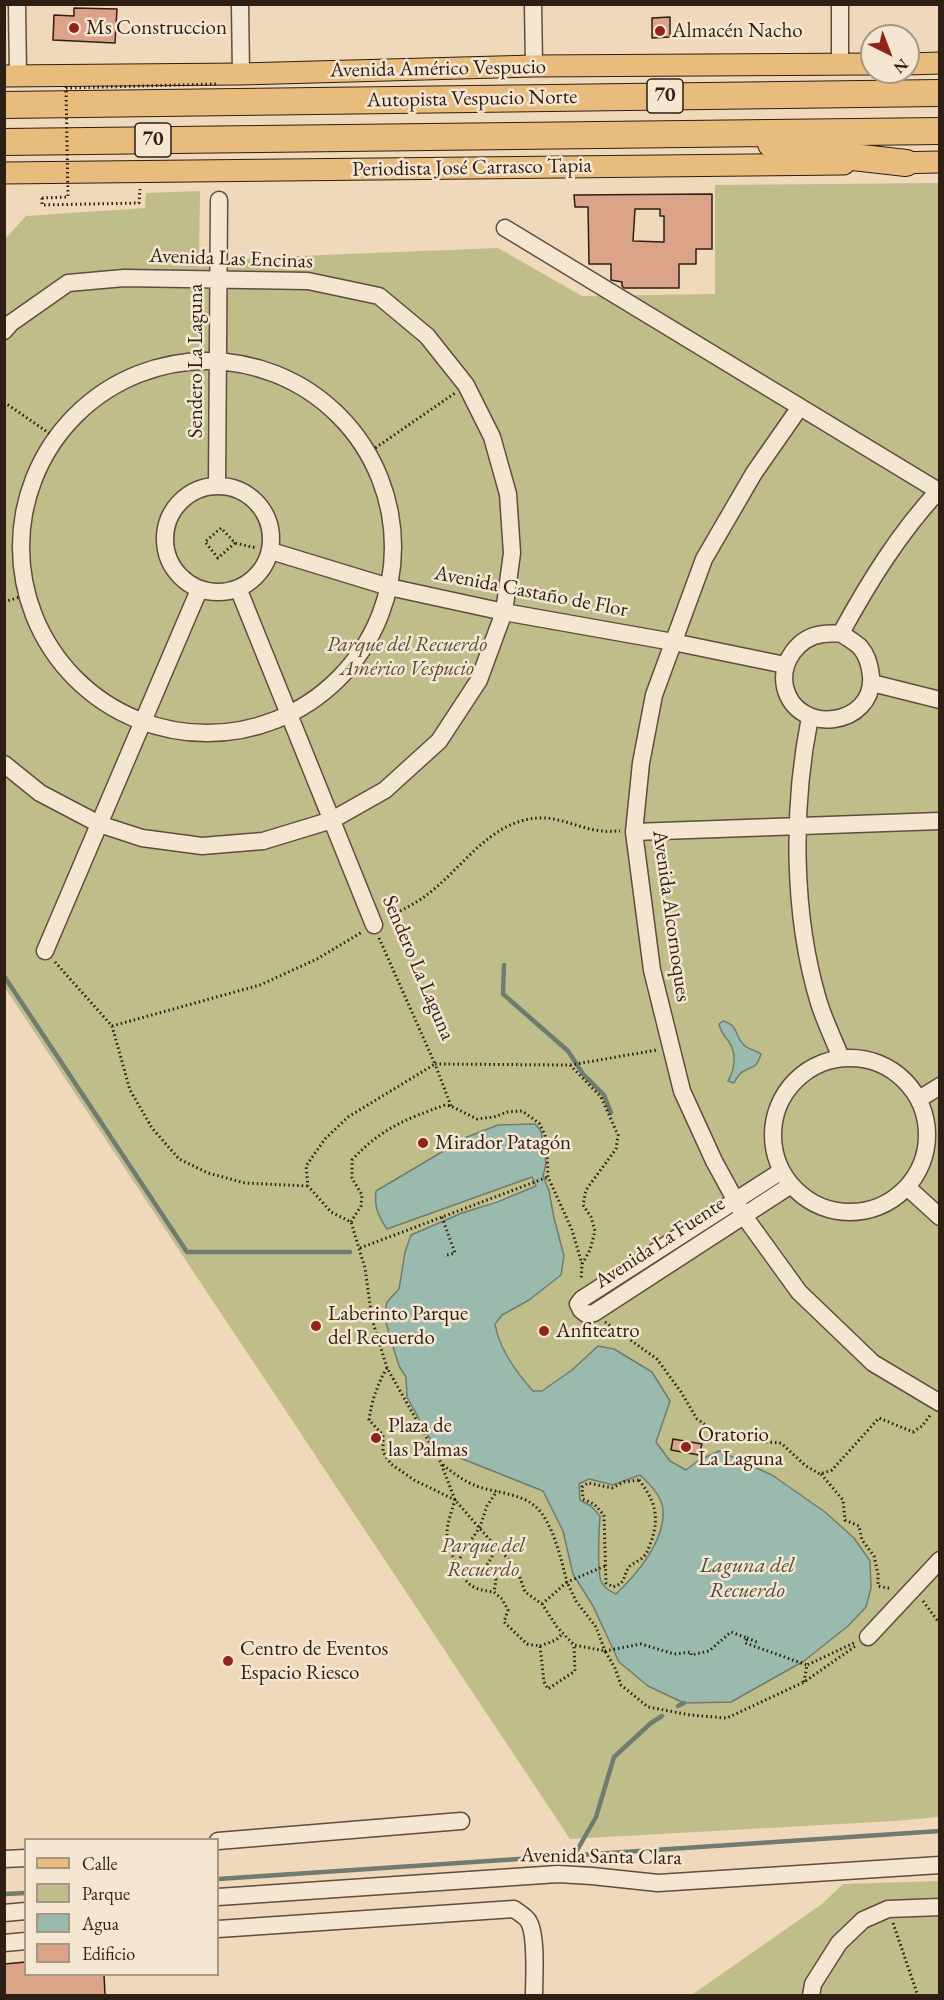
<!DOCTYPE html>
<meta charset="utf-8">
<style>
body{margin:0}
#map{position:relative;width:944px;height:2000px;overflow:hidden;background:#efd9ba;font-family:"EB Garamond",serif}
canvas{display:block}
.frame{position:absolute;inset:0;border:6px solid #2f1e13;pointer-events:none}
.legend{position:absolute;left:24px;top:1838px;width:195px;height:138px;box-sizing:border-box;background:#f5e6d2;border:2px solid #a69686;margin:0;padding:8px 10px;list-style:none;font-size:18px;color:#2f1e13}
.legend li{display:flex;align-items:center;gap:12px;height:30px}
.legend b{width:30px;border:2px solid #a69686}
.north{position:absolute;left:860px;top:24px;width:60px;height:60px;box-sizing:border-box;background:#f5e6d2;border:2px solid #a69686;border-radius:50%;rotate:138deg;font-size:16px;font-weight:700;line-height:24px;text-align:center;color:#2f1e13}
.north::after{content:'';display:block;margin:auto;width:21px;height:27px;background:#8f2418;clip-path:polygon(50% 0,100% 100%,50% 72%,0 100%)}
</style>
<div id="map">
<canvas width="944" height="2000"></canvas>
<div class="frame"></div>
<ul class="legend">
<li><b style="height:8px;background:#e8bc7d"></b>Calle</li>
<li><b style="height:16px;background:#bfbe8b"></b>Parque</li>
<li><b style="height:16px;background:#9abaad"></b>Agua</li>
<li><b style="height:16px;background:#dba387"></b>Edificio</li>
</ul>
<div class="north">N</div>
</div>
<script>
const ctx = document.querySelector('canvas').getContext('2d');
ctx.lineJoin = 'round';
function fill(path, color) {
  ctx.fillStyle = color;
  ctx.fill(path, 'evenodd');
}
function strokePath(path, color, width, dash) {
  ctx.strokeStyle = color;
  ctx.lineWidth = width;
  ctx.lineCap = dash ? 'butt' : 'round';
  ctx.setLineDash(dash || []);
  ctx.stroke(path);
}
function label(font, color, halo, rows, align = 'center') {
  ctx.font = font + ' "EB Garamond",serif';
  ctx.lineWidth = 5;
  ctx.setLineDash([]);
  ctx.textBaseline = 'middle';
  ctx.strokeStyle = halo;
  ctx.fillStyle = color;
  for (const [text, x, y, turn = 0] of rows) {
    ctx.save();
    ctx.translate(x, y);
    ctx.rotate((+turn || 0) * Math.PI / 180);
    ctx.textAlign = isNaN(turn) ? turn : align;
    if (halo) ctx.strokeText(text, 0, 0);
    ctx.fillText(text, 0, 0);
    ctx.restore();
  }
}
fill(new Path2D(`
 M939,183V1817L894,1821L570,1839L5,988L4,240L26,216L145,208L146,193L200,191L199,260L498,248L582,296L715,294V185ZM535,1124L546,1162L543,1176L549,1191L554,1218L564,1256L529,1300L501,1315L495,1323C499,1349 516,1372 533,1391H542L572,1370L670,1401L656,1443L670,1461L686,1470L699,1460L772,1475L825,1512L854,1538L848,1626L804,1661L731,1702L593,1606L574,1574L563,1531L543,1491L435,1447L407,1397L406,1377L399,1366L387,1302L399,1289L412,1235L462,1213L536,1186L533,1176L388,1229L376,1191L467,1137L498,1125Z
 M640,1475C649,1484 662,1496 663,1510C665,1542 637,1573 616,1594C610,1591 604,1588 601,1581C597,1571 599,1529 600,1516L591,1506L579,1500V1484L589,1479L614,1485Z
 M939,1881V1995L690,1996L822,1904L843,1884Z`), '#bfbe8b');
const water = new Path2D(`
 M723,1021C739,1026 734,1034 743,1044C747,1049 755,1050 761,1054C756,1069 755,1065 744,1071C739,1073 736,1079 734,1083L728,1081C735,1069 737,1054 729,1042C724,1035 721,1033 719,1024Z
 M535,1124L541,1131L546,1163L543,1176L549,1191L554,1218L564,1256L561,1275L529,1300L502,1315L495,1324C499,1349 516,1372 533,1391H542L572,1370L598,1346L614,1349L652,1372L670,1401L656,1442L670,1461L686,1470L699,1460L719,1451L772,1475L825,1512L854,1538L870,1561L871,1588L866,1607L848,1626L804,1661L731,1702L684,1703L648,1686L619,1662L593,1606L573,1574L563,1531L543,1491L435,1448L407,1397L406,1377L399,1366L384,1316L387,1302L399,1289L405,1252L411,1235L462,1213L497,1202L536,1186L532,1177L387,1229C378,1216 374,1206 376,1191L467,1137L498,1125ZM640,1475C649,1483 662,1496 663,1510C665,1541 637,1574 616,1594C610,1591 604,1588 601,1581C597,1571 599,1529 600,1516L591,1506L580,1500L579,1484L589,1479L613,1485Z`);
fill(water, '#9abaad');
strokePath(water, '#6f7c6f', 1.5);
strokePath(new Path2D(`
 M504,965L503,994L568,1051L583,1074L604,1095L611,1113
 M4,976L187,1252H350
 M678,1706L684,1703
 M575,1854L596,1817L614,1757L651,1723L662,1716
 M218,1879L940,1831
 M4,1894L26,1893`), '#6f7c6f', 4.5);
const building = new Path2D(`
 M74,8L117,9L115,43L53,40L54,15L74,16Z
 M670,17V37L652,38V18Z
 M712,194V249H696V264H679V288H624L622,286V282L611,280V264H589L588,207H575L574,195ZM635,209H660V216H664V242L633,241Z
 M673,1439L702,1444L699,1455L671,1450Z
 M26,1962V1974H104L105,1995H4V1964Z`);
fill(building, '#dba387');
strokePath(building, '#2f1e13', 1.5);
const minor = new Path2D(`
 M17,4L18,76
 M240,4L241,74
 M533,4L534,66
 M840,4V65
 M505,228L940,492
 M4,331L11,323L68,283L124,278L308,281L379,296L427,336L466,385L492,437L508,494L512,553L504,612L479,680L439,741L385,790L332,820L263,841L202,846L142,838L99,824L40,793L4,764
 M21 547a186 186 0 1 1 372 0a186 186 0 1 1-372 0Z
 M800,407L754,473L704,559L654,695L641,763L634,832L652,970L682,1091L714,1161L744,1216L799,1292L873,1363L940,1403
 M165 539a53 53 0 1 1 106 0a53 53 0 1 1-106 0Z
 M217,486L219,200
 M271,551L389,587L504,612L673,642L785,665
 M238,588L374,925
 M841,633C847,638 855,642 860,647C867,655 870,665 871,676C875,726 797,737 785,687C780,662 798,637 823,634C829,633 835,634 841,633Z
 M841,633C869,582 899,533 940,489
 M872,683L940,700
 M810,717C792,807 792,914 819,1003C825,1022 834,1040 841,1058
 M634,832L940,821
 M45,951L199,590
 M773 1135a77 77 0 1 1 154 0a77 77 0 1 1-154 0Z
 M919,1099L940,1086
 M780,1172L582,1299L578,1304L581,1310L586,1314L594,1313L791,1185
 M907,1187L940,1217
 M868,1637L940,1560
 M218,1841L461,1821
 M4,1859L26,1858
 M218,1897L558,1874L592,1876L658,1883L940,1865
 M4,1913L26,1911
 M218,1929L514,1909C519,1913 526,1916 529,1922C537,1937 534,1977 534,1996
 M4,1943L26,1941
 M811,1996L813,1984L839,1943L863,1920L888,1909L940,1907`);
const major = new Path2D(`
 M908,64L940,63
 M4,76L241,74L534,66L872,64
 M890,163L940,162
 M4,173L844,164`);
const highway = new Path2D(`
 M4,105L940,93
 M4,142L940,131
 M771,144L844,156L906,163`);
strokePath(minor, '#5f4d3d', 19);
strokePath(major, '#2f1e13', 23);
strokePath(highway, '#2f1e13', 28);
strokePath(new Path2D(`
 M42,198V205L139,203L140,189
 M4,402L56,438
 M368,453L455,393
 M235,543L218,558L205,542L221,528L235,543L257,548
 M4,602L26,595
 M388,917C400,911 413,905 424,897C461,871 489,820 539,818C561,817 580,829 602,831C608,832 614,831 620,831
 M379,938L435,1064L348,1117L325,1139L306,1166L308,1186L331,1212L351,1222L365,1268L372,1319L387,1368L441,1463L455,1500L497,1548L516,1566L525,1592L542,1604L557,1627L574,1645L605,1651L615,1668L621,1685L648,1707L690,1715L727,1718L804,1682L857,1645
 M55,962L112,1026L130,1090L152,1128L179,1159L208,1173L245,1183L308,1186
 M112,1026L260,985L317,959L362,932
 M570,1065L601,1097L618,1135L616,1149L586,1190L583,1205L591,1217L595,1231L590,1250L582,1264L581,1280
 M451,1106L435,1064L570,1065L657,1050
 M442,1217L455,1253L444,1256
 M351,1222L361,1206L362,1195L352,1178V1160C380,1129 406,1119 445,1105L451,1106L477,1119L494,1117L507,1112L522,1111L539,1123L545,1135L547,1149L548,1177L572,1230L582,1264
 M360,1248L548,1177
 M605,1322L657,1359L681,1392L697,1419L725,1439L781,1443L806,1466L820,1474L832,1470L879,1418L913,1432L922,1426L931,1414
 M387,1368C377,1385 372,1400 369,1420L383,1435V1452L391,1464L414,1480L455,1500C446,1529 442,1537 457,1565L463,1552L480,1527L487,1506L497,1491
 M443,1465C452,1472 462,1480 474,1485C493,1493 518,1492 535,1506C553,1522 561,1559 567,1582L605,1566
 M821,1474L843,1500L845,1520L859,1526L862,1540L874,1556L878,1574V1586L892,1589
 M639,1480C655,1501 660,1516 651,1542C649,1546 648,1552 645,1555C642,1560 634,1562 630,1566C622,1575 628,1582 613,1587L606,1583L604,1515L594,1504L583,1499L582,1487L588,1483L612,1488L624,1482Z
 M497,1548L487,1565L496,1580L494,1592L502,1599L508,1610L504,1622L527,1644L540,1646L544,1682L548,1689L575,1671L574,1645
 M457,1565C466,1585 472,1589 493,1592
 M923,1601L940,1624
 M542,1604L567,1582L576,1601L596,1627L605,1651L641,1644L674,1654L691,1652V1655L709,1651L731,1632L747,1638L745,1643L807,1665
 M747,1638L759,1643
 M540,1646L556,1640L563,1633
 M804,1682L807,1665L856,1642
 M893,1923L918,1996`), '#2f1e13', 3, [1.5, 3]);
strokePath(minor, '#f5e6d2', 16);
strokePath(major, '#e8bc7d', 21);
strokePath(highway, '#e8bc7d', 26);
strokePath(new Path2D(`
 M42,198L68,197L66,88L216,84`), '#2f1e13', 3, [1.5, 3]);
for (const [x, y, r, color] of [
 [74,28,6,"#8f2418"],
 [660,31,6,"#8f2418"],
 [423,1143,6,"#8f2418"],
 [316,1326,6,"#8f2418"],
 [544,1331,6,"#8f2418"],
 [376,1438,6,"#8f2418"],
 [686,1447,6,"#8f2418"],
 [228,1661,6,"#8f2418"]
]) {
  const dot = new Path2D();
  dot.arc(x, y, r, 0, 2 * Math.PI);
  ctx.fillStyle = color;
  ctx.fill(dot);
  strokePath(dot, '#f5e6d2', 2);
}
for (const [x, y, w] of [
 [665,96,36],
 [153,140,36]
]) {
  const box = new Path2D();
  box.roundRect(x - w / 2, y - 17, w, 34, 4.5);
  ctx.fillStyle = '#f5e6d2';
  ctx.fill(box);
  strokePath(box, '#2f1e13', 1.5);
}
label('bold 20px', '#2f1e13', null, [
 ["70",665,96],
 ["70",153,140]
]);
label('21px', '#2f1e13', '#f5e6d2', [
 ["Ms Construccion",86,28],
 ["Almacén Nacho",672,31],
 ["Mirador Patagón",435,1143],
 ["Laberinto Parque",328,1314],
 ["del Recuerdo",328,1338],
 ["Anfiteatro",556,1331],
 ["Plaza de",388,1426],
 ["las Palmas",388,1450],
 ["Oratorio",698,1435],
 ["La Laguna",698,1459],
 ["Centro de Eventos",240,1649],
 ["Espacio Riesco",240,1673]
], 'left');
label('21px', '#2f1e13', '#f5e6d2', [
 ["Avenida Américo Vespucio",438,69,-1],
 ["Autopista Vespucio Norte",472,99,-1],
 ["Periodista José Carrasco Tapia",472,168,-1],
 ["Avenida Las Encinas",231,259,2],
 ["Sendero La Laguna",196,361,-90],
 ["Avenida Castaño de Flor",531,592,11],
 ["Avenida Alcornoques",671,916,82],
 ["Sendero La Laguna",418,968,67],
 ["Avenida La Fuente",660,1243,-33],
 ["Avenida Santa Clara",601,1857,1]
]);
label('italic 21px', '#5a4e37', '#f5e6d2', [
 ["Parque del Recuerdo",407,645],
 ["Américo Vespucio",407,669],
 ["Parque del",483,1546],
 ["Recuerdo",483,1570]
]);
label('italic 22px', '#4f4d41', '#f5e6d2', [
 ["Laguna del",747,1566],
 ["Recuerdo",747,1591]
]);
</script>
